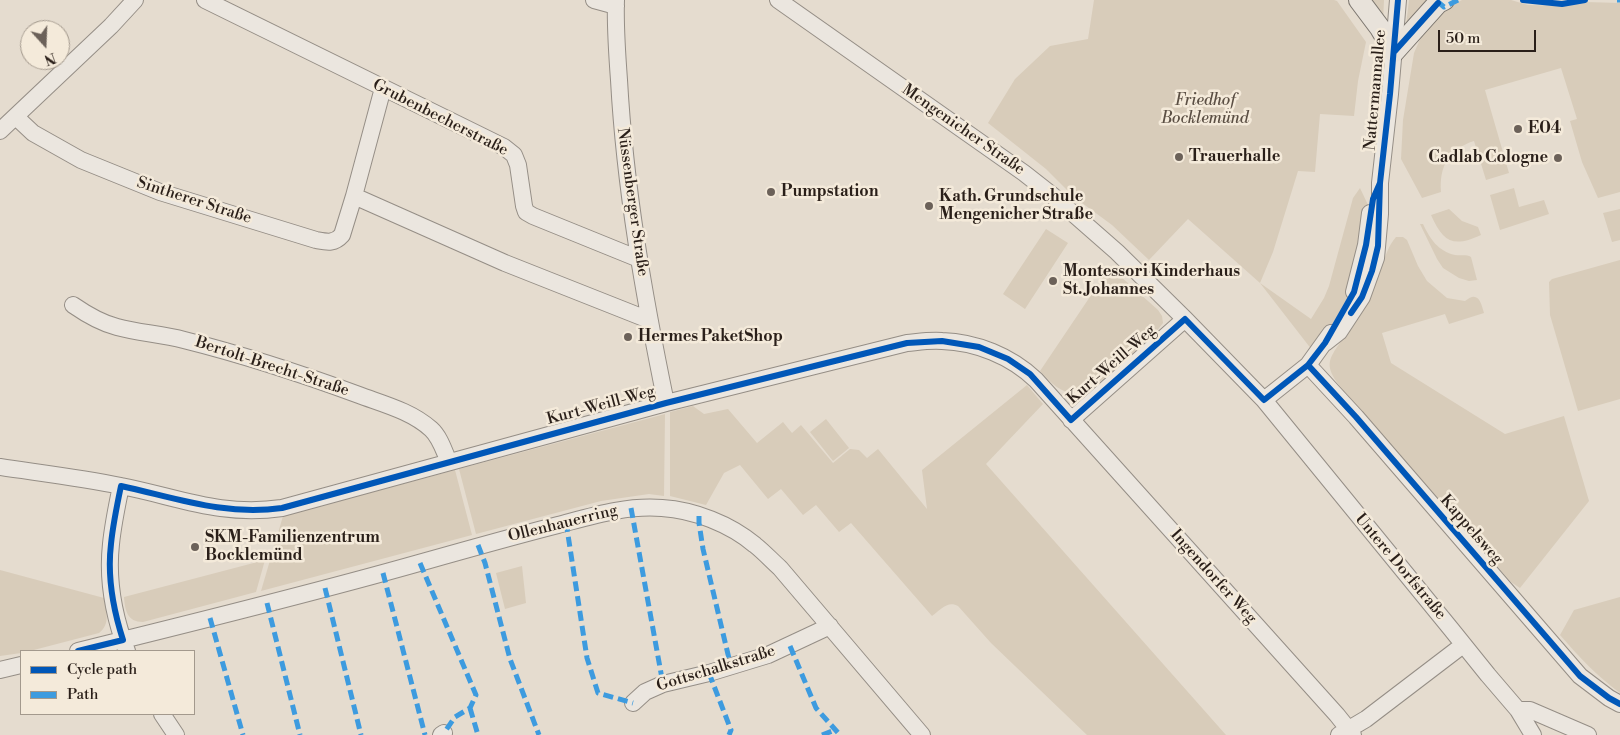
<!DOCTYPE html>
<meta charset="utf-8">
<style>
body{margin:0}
#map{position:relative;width:1620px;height:735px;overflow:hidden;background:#e5dccf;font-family:"Libre Bodoni",serif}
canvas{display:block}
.legend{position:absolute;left:20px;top:650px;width:175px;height:65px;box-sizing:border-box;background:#f4eada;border:1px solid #a3998d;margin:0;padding:6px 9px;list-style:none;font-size:15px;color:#2a1f19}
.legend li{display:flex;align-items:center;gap:10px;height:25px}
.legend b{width:25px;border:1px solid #a3998d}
.north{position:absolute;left:20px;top:20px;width:50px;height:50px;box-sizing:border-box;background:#f4eada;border:1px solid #a3998d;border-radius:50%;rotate:160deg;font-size:14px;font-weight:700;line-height:20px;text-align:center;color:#2a1f19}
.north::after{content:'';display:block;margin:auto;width:18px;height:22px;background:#6b6159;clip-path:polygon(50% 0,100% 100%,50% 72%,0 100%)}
.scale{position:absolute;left:1438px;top:30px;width:98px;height:22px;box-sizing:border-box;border:2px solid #2a1f19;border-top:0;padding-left:6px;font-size:15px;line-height:18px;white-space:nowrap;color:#2a1f19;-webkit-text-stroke:4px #f4eada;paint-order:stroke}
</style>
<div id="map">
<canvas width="1620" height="735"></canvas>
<ul class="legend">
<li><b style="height:6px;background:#0057b8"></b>Cycle path</li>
<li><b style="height:6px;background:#3d9bdf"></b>Path</li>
</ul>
<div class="north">N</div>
<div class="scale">50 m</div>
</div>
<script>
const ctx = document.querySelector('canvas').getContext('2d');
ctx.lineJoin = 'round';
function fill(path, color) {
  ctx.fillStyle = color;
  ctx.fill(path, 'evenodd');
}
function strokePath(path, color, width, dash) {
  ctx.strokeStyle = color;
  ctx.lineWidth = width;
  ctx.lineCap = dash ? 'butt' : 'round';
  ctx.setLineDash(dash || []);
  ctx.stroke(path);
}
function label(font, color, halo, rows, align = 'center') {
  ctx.font = font + ' "Libre Bodoni",serif';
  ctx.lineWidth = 5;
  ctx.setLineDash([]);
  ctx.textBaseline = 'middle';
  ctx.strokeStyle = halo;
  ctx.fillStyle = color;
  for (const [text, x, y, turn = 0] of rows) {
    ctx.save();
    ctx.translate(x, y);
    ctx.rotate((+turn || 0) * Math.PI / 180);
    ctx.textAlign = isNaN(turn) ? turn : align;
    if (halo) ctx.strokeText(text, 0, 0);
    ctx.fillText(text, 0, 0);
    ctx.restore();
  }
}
fill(new Path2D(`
 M1094,0H1334L1337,1L1366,42L1358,81L1354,116L1320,114L1315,172L1298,171L1273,252L1260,283L1311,319L1324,298L1329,286L1353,198L1360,188L1369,207L1349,295L1331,327L1312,350L1260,283L1188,219L1149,260L1112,225L1074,197L1046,169L988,123L1015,79L1050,46L1088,39Z
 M1366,0H1384L1383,22Z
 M1409,0H1429L1406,25Z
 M1462,0H1511L1528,5L1563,6L1585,2L1620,3V192L1598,198L1582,162L1570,121L1577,119L1561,68L1485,90L1509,173L1486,180L1474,141C1449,149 1439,166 1441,192L1422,198L1401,159L1403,120L1414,53L1421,37L1441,11Z
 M1514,188L1519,207L1544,200L1549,214L1500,230L1490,195Z
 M1449,209L1462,221L1478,227L1481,235C1453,248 1443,242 1431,215Z
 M1620,209V240L1612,242L1603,213Z
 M1420,224H1423C1430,239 1438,251 1455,255C1461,256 1466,254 1471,257L1477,280L1469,281L1459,278L1443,268L1437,259Z
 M1046,229L1068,243L1025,309L1003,294Z
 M1396,237H1403L1407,240L1418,266L1427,281L1447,298L1465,301C1478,290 1481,302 1484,313L1449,324L1445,314L1382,333L1391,363L1505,434L1564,416L1589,501L1520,588L1511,582L1349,397C1342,388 1327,374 1330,361C1333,349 1352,328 1359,316C1368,301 1375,284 1381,267C1386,256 1388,246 1396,237Z
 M1620,260V399L1578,411L1550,315L1549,282L1552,279Z
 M1110,267L1158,310L1162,316L1163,323L1156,332L1092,389C1070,401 1054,387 1040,371Z
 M1027,385L1043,404L986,464L1226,735H1087L991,643L958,606C948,600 940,610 932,616L851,523L839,532L816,505L803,515L781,489L768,499L740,465L724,473L706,505L670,496V412L693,406L704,414L728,409L757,443L783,422L792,433L801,425L833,463L850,449L859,450L867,458L878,449L927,509L922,470Z
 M665,414L664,496L649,494L601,501L476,534L459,469Z
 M826,419L849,448L833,461L810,432Z
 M455,470L472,535L261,591L283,516Z
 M265,560L256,592L143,622C127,622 125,610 124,597Z
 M522,566L526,603L505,609L496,573Z
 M0,570L104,598C106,611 111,624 99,633L30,651H21V653L0,656Z
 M1620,597V693C1597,676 1579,657 1560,635L1574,610Z`), '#d8ccba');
const minor = new Path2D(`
 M205,0L504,147L514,155L518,165L524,206L526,212L533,216L639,259
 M594,0L616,6
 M616,0C615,26 617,53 619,80C625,189 644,296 666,403
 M778,0L1024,173L1052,195L1117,252L1185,319L1264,400L1451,629L1488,675L1518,710L1533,735
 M16,117L33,133L81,160L160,192L316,240C327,242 334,244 342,235L354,196L505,263L649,320
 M0,131L111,26L135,0
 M354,196L383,88
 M1354,292L1366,245L1370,213
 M73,305C86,314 101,323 117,327C139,333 162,334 184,340C244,355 302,374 359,395C383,404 411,411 431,429C440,437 444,451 449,462
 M1325,343L1339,332L1362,297L1376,258L1380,214V183L1390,94L1398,0
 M1308,365L1356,417L1580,676L1609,698L1620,704
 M1264,400L1308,365L1331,333
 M1071,420L1185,319
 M0,467C40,473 81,478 121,486C178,497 221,517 282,508L666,403L907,343C918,342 930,340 942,341C976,342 1011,356 1036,380L1337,715L1353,735
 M121,486C117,505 113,524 111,544C107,580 114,617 127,651
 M78,651C192,623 306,595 419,563C465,550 511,537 558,525C592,516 626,505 662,508C694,510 730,524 755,545C764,552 772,561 780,568L922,735
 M0,670L21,665
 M633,703L645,692L663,684L709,673L768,655L830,626
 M1518,710H1530L1588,735
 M162,714L176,735
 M441,735L444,733
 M1339,735L1366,719L1463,645`);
const major = new Path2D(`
 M1359,0L1380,28L1394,52L1438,3L1444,0`);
strokePath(minor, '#958e86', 18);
strokePath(major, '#7b756e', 22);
strokePath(minor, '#ebe6df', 16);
strokePath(major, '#e8e2da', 20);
strokePath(new Path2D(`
 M1617,0H1620
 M1437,1L1444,7L1458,0
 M631,508L663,684
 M699,516V523L703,549L731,667
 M566,522L587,658L598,693L633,703
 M478,545L485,563L510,659L539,735
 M420,563L476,695L470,708L455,717L444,733
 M383,573L425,735
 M325,588L361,735
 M267,603L300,735
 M210,618L243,735
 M790,646L816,708L840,735
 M709,673L731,730L729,735
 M470,708L478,735
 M822,735L835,730`), '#3d9bdf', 5, [10, 5]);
strokePath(new Path2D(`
 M1523,0L1562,4L1585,0
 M1394,52L1438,3
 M1351,313L1362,297L1372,271L1378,246L1380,183L1390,94L1398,0
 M1308,365L1356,417L1580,676L1609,698L1620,704
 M78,651L123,640C113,609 107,577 111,544C113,524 117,505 121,486C176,498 224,516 282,508L666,403L907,343L942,341L979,347L1008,359L1030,374L1071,420L1185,319L1264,400L1308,365L1325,343L1354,292L1366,245L1373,199L1380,183`), '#0057b8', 6);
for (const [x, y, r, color] of [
 [1518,129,5,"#6b6159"],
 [1179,157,5,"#6b6159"],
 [1558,158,5,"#6b6159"],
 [771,192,5,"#6b6159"],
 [929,206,5,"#6b6159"],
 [1053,281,5,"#6b6159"],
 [628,337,5,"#6b6159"],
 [195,547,5,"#6b6159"]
]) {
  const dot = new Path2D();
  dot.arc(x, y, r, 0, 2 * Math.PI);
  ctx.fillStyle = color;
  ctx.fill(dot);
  strokePath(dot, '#f4eada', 2);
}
label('16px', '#2a1f19', '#f4eada', [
 ["Nattermannallee",1376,90,-85],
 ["Grubenbecherstraße",440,118,27],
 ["Mengenicher Straße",963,130,35],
 ["Sintherer Straße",194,201,18],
 ["Nüssenberger Straße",632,202,82],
 ["Kurt-Weill-Weg",1112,365,-41],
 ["Bertolt-Brecht-Straße",272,367,18],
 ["Kurt-Weill-Weg",601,406,-15],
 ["Ollenhauerring",563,524,-14],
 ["Kappelsweg",1471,530,49],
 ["Untere Dorfstraße",1400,567,50],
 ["Ingendorfer Weg",1213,577,48],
 ["Gottschalkstraße",716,669,-17]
]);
label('italic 16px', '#5b4f44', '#f4eada', [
 ["Friedhof",1205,101],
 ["Bocklemünd",1205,119]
]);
label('bold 16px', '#2a1f19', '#f4eada', [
 ["E04",1528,129],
 ["Trauerhalle",1189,157],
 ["Cadlab Cologne",1548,158,"right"],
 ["Pumpstation",781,192],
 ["Kath. Grundschule",939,197],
 ["Mengenicher Straße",939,215],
 ["Montessori Kinderhaus",1063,272],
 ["St. Johannes",1063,290],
 ["Hermes PaketShop",638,337],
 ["SKM-Familienzentrum",205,538],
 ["Bocklemünd",205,556]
], 'left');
</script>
